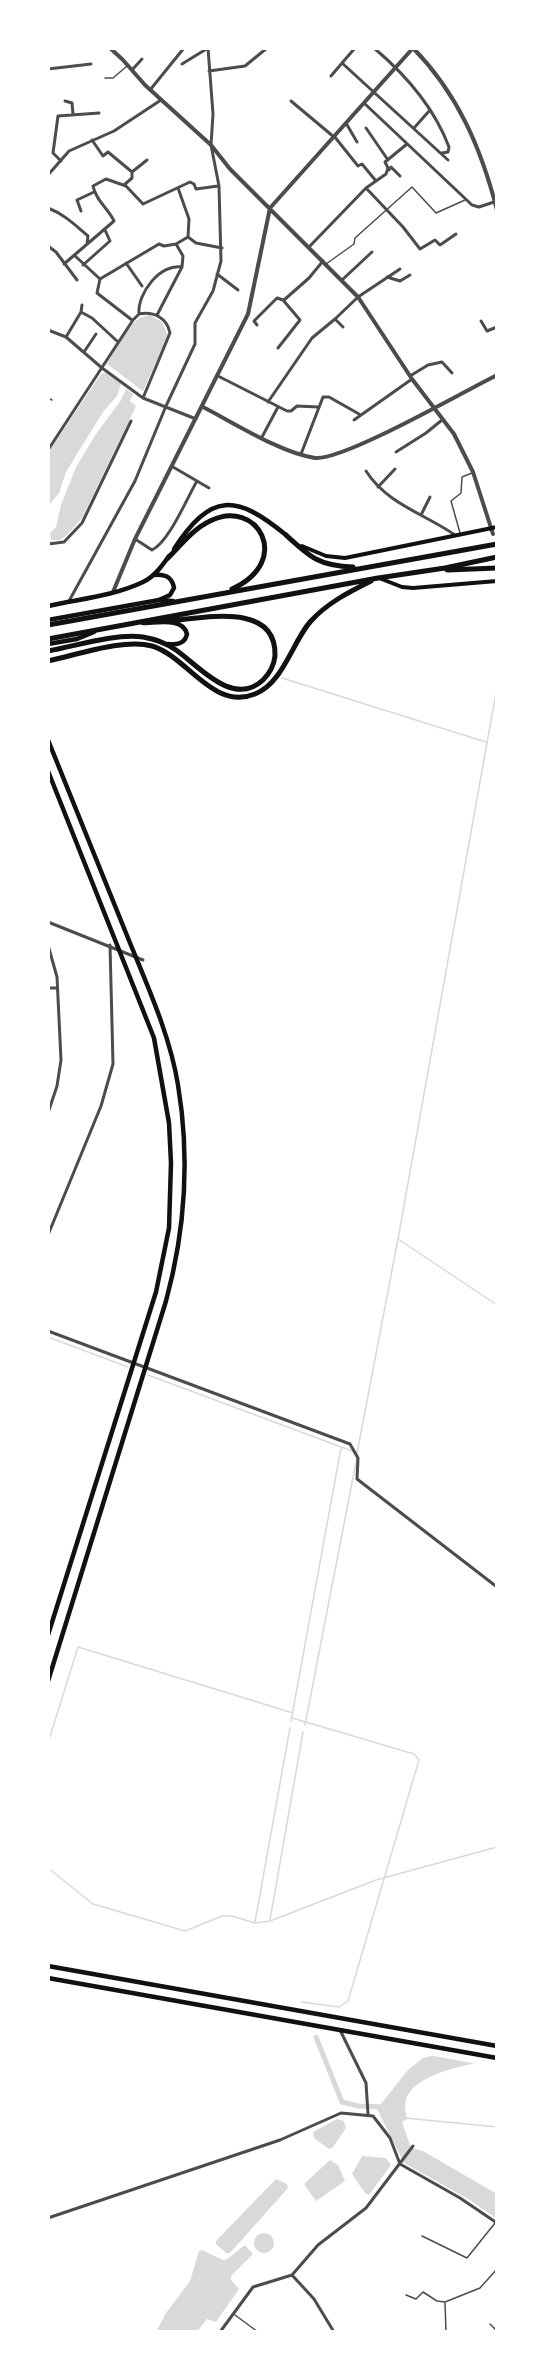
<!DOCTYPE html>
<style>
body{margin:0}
#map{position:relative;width:545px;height:2380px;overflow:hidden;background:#fff;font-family:"Playfair Display",serif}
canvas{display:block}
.frame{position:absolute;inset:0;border:50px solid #fff;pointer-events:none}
</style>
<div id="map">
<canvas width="545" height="2380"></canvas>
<div class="frame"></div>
</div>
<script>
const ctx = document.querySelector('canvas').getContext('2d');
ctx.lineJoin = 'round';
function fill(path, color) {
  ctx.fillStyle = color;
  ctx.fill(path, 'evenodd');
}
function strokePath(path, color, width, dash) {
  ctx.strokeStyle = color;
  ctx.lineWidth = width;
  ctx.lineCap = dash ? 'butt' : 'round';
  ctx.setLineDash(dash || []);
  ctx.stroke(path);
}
fill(new Path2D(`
 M150,315L162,322L168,335L143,391L107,364C117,347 129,317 150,315Z
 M106,373L121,384L117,396L103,412L66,472L59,493L48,506V453L101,374Z
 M126,389L133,394L130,401L136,406L82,518L67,535L60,540H51L50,533L56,527L61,505L76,467L96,434L121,400Z
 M497,2040V2059C473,2064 414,2072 406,2100C404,2108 406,2112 407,2119L402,2122L411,2148L423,2151L497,2194V2219L470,2200L404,2163L377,2109L407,2071L423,2058Z
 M337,2119L344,2121L346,2128L333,2147L329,2149L314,2138L313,2132Z
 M362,2156L386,2158L391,2165L369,2195L365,2193L352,2174Z
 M330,2160L338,2165L345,2181L316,2201L304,2184Z
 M276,2179L287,2184L288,2188L230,2253H226L216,2244V2241Z
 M254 2243a10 10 0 1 1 20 0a10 10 0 1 1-20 0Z
 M245,2245L253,2254L231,2276V2280L239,2289L216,2322L207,2319L197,2332H156L166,2313L190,2281L199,2251L202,2250L223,2260L227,2259Z`), '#d9d9d9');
fill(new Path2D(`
 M497,2038V2062L483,2065L423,2054Z`), '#fff');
strokePath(new Path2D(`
 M282,678L486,742
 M398,1239L497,687
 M48,1337L128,1367
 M148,1375L352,1451
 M357,1453L398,1239L497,1305
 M292,1718L414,1754L419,1760L348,2001L339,2007L302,2002
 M291,1721L341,1448
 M305,1725L357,1457
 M48,1743L78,1647L293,1713
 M48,1868L93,1904L185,1931L222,1916H232L255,1923L270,1921L376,1880L497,1847
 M270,1920L303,1732
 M255,1922L290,1728
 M405,2118L497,2127`), '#d9d9d9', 1.5);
strokePath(new Path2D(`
 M316,2037L342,2102L358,2106L384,2107`), '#d9d9d9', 5);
strokePath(new Path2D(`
 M105,78H113L127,66
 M326,264L354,244L355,238L412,187L436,213L465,200
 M48,398L52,400
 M460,533L451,501L461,493L462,477L472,473
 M422,2236L467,2258L495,2223
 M406,2295L416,2299L423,2292L437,2301L445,2302L480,2288L497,2269
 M445,2303L446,2332
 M235,2315L258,2332
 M490,2324L497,2331`), '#4c4c4c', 1.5);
strokePath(new Path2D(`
 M374,48C406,75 434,107 449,147L448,152L442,153
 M342,63L355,48
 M182,64L208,48
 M48,69L91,64
 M132,70L142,59
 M209,71L245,66L267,48
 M331,76L342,63L448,160
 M150,90L184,48
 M65,101L72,103L73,114
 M291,101L334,137
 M364,103L472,205L479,207L494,202
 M346,123L357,142
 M366,128L388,160
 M414,128L430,110
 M334,136L358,166L362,164L376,181
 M92,140L103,156L108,152L132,172V178L124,185
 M61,161L53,153L58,116L99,113
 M389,170L391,167L400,176
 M132,172L147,160
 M48,175L69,151L114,131L161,100
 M366,188L403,227L420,249L435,240L440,245L456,234
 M48,208C64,214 75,225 88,236L87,244
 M81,211L77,200L94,192
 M188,237L196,243L222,248
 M48,246L56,252L77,280
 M309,247L366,188L386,174L388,168L385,162L407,144
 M74,255L100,279L97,293L132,320
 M126,263L142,286
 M64,264L114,221C108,208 96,201 93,186L106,179L126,186L143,204L190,182L194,184L196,189L218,186
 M83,265L110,241L105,230
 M217,274L238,290
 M387,277L400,281L410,275
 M100,279L159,244L164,246L176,244L188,237L189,219L178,188
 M342,280L372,252
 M284,300L309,278L323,261
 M81,312L92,318L117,341
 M139,314C137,293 161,263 182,267
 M157,315L182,267L183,256L176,244
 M481,321L487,331L497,327
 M257,325L254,321L277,298L283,300
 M343,327L335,319L358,297L400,269
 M48,330L66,337L102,368L143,398L196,419
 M66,337L81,312L82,305
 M278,348L300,320L283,300
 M84,352L96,334
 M218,376L287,411H291L297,406L318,407
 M410,376L428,365L442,362L452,373
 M268,402L312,338L335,319
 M354,420L412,379
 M262,437L278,407
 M48,450L133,320L139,314C154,311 167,318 170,333L143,398
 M396,452L426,433L442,420
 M301,454L323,397H329L359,414
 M173,467L209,488
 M366,471C387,504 425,514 455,535
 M378,487L395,469
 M421,515L430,497
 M135,539L152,550C169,542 187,498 197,481
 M48,544L64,542L82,523L131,421
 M69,601L135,481L166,406L195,344V323L213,291L221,261L219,186L211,145L213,114L208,48
 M48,922L143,960
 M48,945L57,977L61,1060L57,1086L48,1113
 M48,988H57
 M48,1235L101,1106L113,1064L110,945
 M48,1331L350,1444L358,1458L357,1479L497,1587
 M340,2030L366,2083L368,2114
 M400,2164L460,2198L497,2223
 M48,2218L280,2140L341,2113L373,2116L390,2138L400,2164
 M292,2275L314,2299L334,2332
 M220,2332L253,2287L292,2275L318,2245L366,2208L413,2146`), '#4c4c4c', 3);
strokePath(new Path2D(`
 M110,48L123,60L145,85L211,145L230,169L358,297L412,379L454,434L473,472L493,534
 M413,48C458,94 481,148 497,210
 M203,407C234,423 281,453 315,458C343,461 465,391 497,375
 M113,592L135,539L248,314L270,208L413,48`), '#4c4c4c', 4);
strokePath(new Path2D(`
 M302,546L326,556L345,558L497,527
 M379,578L402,587L413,588L497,581`), '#111', 4);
strokePath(new Path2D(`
 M48,620L159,600L173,601
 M48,644L77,639L94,632
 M48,1966L497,2046
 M48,1978L497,2058`), '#111', 4.5);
strokePath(new Path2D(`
 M174,549C211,492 236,494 286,535
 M154,575C164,574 172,576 174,588L170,595L159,600
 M48,606C79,599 114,596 143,582C154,577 162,566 169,556
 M143,623C157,623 183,617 187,634C185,644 177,645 168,644
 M48,740C75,806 102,872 128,938C147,985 170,1035 178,1085C190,1157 185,1231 166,1301L48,1681
 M48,771L154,1038L169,1123L171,1163L169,1228L156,1292L48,1635`), '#111', 4.5);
strokePath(new Path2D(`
 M286,535C310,557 319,566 353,567
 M168,558C181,545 193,529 210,521C257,497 294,561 232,589
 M447,570L497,568
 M48,625L497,544
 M48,639L378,578L445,568L497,557
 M48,651C76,646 115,633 143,637C155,639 166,643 176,650C199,666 233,708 263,680C270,673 274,665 275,656C277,600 200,619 166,621
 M48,661C77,655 124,638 152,646C188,657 213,711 255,694C283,683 292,643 310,622C327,603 349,592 371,581`), '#111', 5);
</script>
